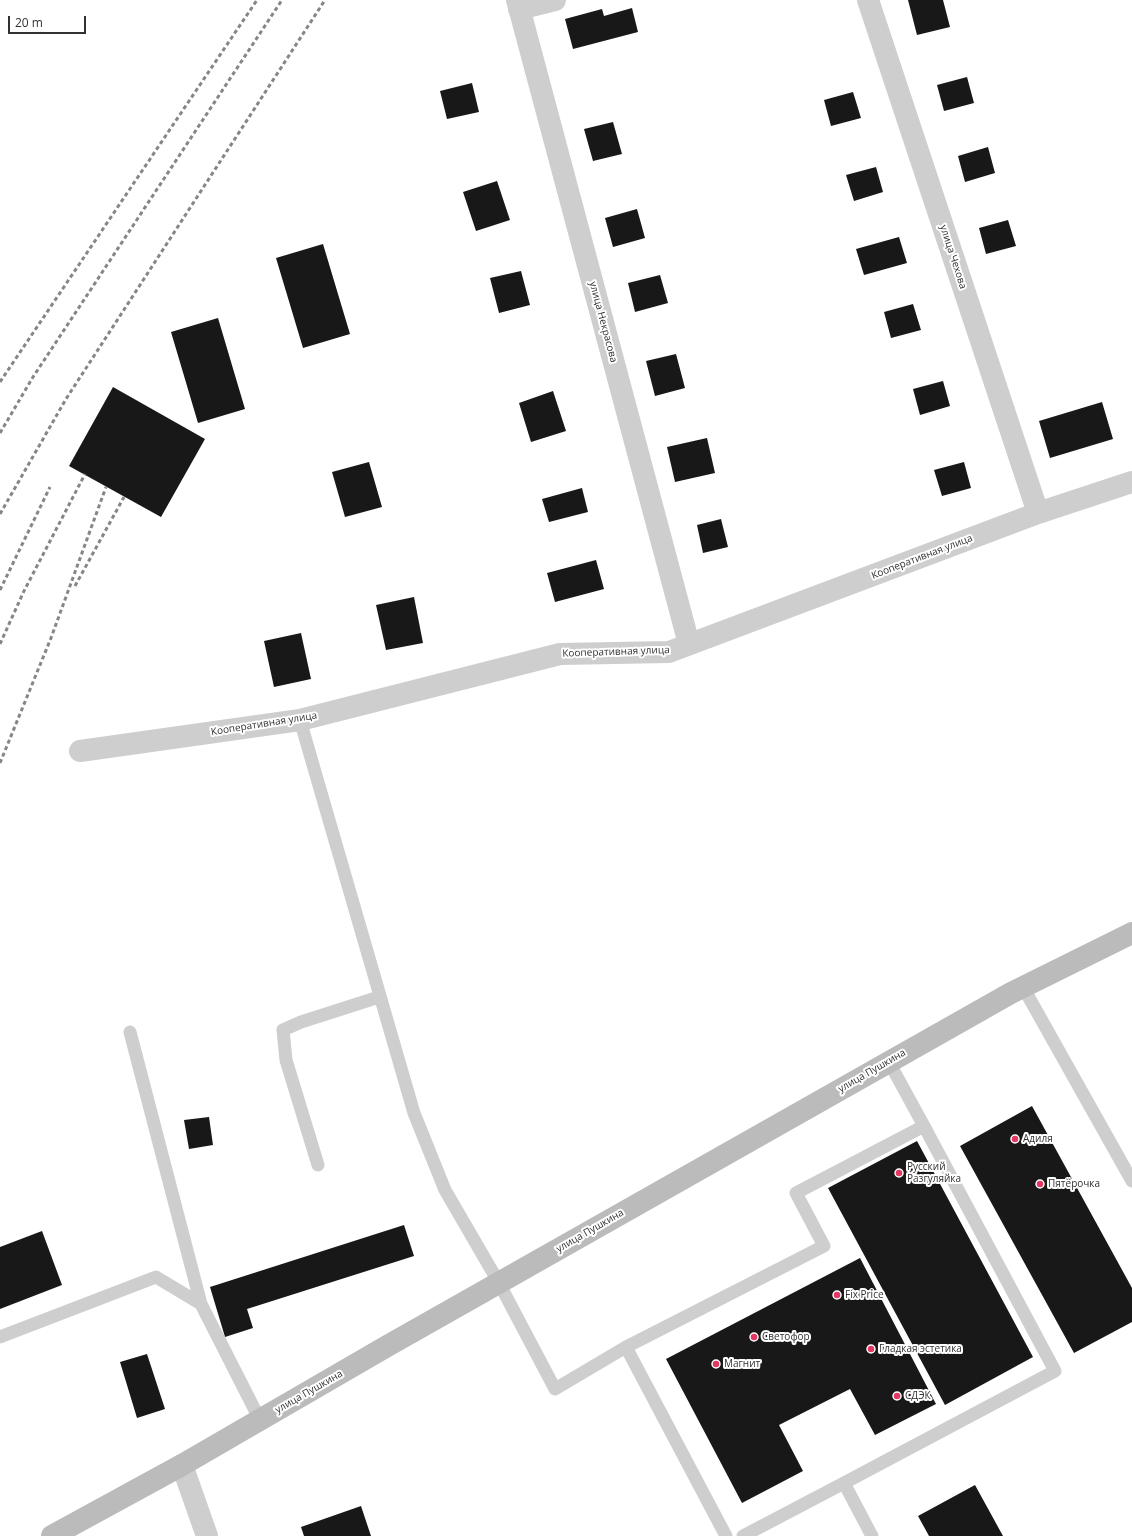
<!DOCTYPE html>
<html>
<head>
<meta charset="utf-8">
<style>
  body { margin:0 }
  #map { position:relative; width:1132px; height:1536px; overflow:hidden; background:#fff; font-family:"Open Sans",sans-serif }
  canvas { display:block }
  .scale { position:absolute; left:8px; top:16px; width:78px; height:18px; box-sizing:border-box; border:2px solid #313131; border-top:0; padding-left:5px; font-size:12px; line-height:14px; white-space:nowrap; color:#313131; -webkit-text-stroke:3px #fff; paint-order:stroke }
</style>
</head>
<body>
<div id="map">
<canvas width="1132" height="1536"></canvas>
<div class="scale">20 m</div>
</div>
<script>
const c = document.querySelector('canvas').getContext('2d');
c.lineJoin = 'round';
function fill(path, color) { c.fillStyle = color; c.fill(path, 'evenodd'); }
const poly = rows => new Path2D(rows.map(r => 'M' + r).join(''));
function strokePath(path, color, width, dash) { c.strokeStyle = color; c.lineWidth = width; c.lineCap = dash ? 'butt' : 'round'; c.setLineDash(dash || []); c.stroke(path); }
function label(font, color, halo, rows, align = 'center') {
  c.font = font + ' "Open Sans",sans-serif'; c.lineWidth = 4; c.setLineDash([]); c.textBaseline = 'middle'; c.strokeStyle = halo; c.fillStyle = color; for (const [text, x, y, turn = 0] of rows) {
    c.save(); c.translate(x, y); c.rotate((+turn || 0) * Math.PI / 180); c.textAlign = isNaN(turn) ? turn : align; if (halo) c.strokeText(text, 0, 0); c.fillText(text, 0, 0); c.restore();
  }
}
fill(poly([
  [908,0,943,0,950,27,917,35],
  [632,8,638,32,573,49,565,19,602,9,604,16],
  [967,77,974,103,944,111,937,85],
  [472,83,479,112,447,119,440,91],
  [853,92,861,118,831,126,824,100],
  [613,122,622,154,593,161,584,129],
  [988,147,995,173,965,182,958,156],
  [876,167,883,192,854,201,846,175],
  [497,181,510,220,476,231,463,192],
  [637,209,645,238,613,247,605,218],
  [1008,220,1016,246,986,254,979,228],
  [899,237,907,263,864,275,856,249],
  [323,244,350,334,303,348,276,258],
  [521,271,530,305,499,313,490,278],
  [660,275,668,303,635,312,628,283],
  [913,304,921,330,891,338,884,312],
  [218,318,245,409,198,423,171,332],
  [676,354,685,388,655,396,646,361],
  [943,381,950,406,920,415,913,389],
  [113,387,205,439,161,517,69,466],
  [553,391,566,431,531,442,519,403],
  [1102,402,1113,439,1050,458,1039,421],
  [707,438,715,473,675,482,667,447],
  [369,462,382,507,345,517,332,472],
  [964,462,971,488,942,496,934,470],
  [582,488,588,512,549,522,542,499],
  [721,519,728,547,703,553,697,525],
  [596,560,604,589,555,602,547,573],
  [414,597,423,643,386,650,376,605],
  [301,633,311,679,274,687,264,641],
  [1032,1106,1132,1288,1132,1322,1074,1353,960,1146],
  [209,1117,213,1145,189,1149,184,1120],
  [917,1141,1033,1357,945,1405,828,1188],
  [404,1225,414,1256,247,1309,253,1328,225,1337,210,1287],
  [42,1231,62,1285,0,1309,0,1247],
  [860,1258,936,1404,875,1435,850,1389,779,1425,803,1471,742,1503,666,1359],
  [147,1354,165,1409,137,1418,120,1362],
  [975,1485,1003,1536,929,1536,918,1516],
  [361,1506,371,1536,304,1536,301,1527]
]), '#181818');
strokePath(poly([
  [300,720,414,1113,445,1190,499,1283,555,1389,626,1347,824,1246,796,1193,924,1126,1055,1371,844,1483,872,1536],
  [1023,987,1132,1181],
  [130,1032,201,1304],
  [889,1062,924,1126],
  [318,1165,286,1060,283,1030,301,1022,379,997],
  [0,1337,156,1277,201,1304,260,1420],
  [626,1347,726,1536],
  [743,1536,844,1483]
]), '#cecece', 13);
strokePath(poly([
  [517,0,689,644],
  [868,0,1038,513],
  [519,9,555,0],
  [80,751,300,720,560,654,669,652,1038,513,1132,482],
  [182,1465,207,1536]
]), '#cecece', 22);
strokePath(poly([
  [52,1536,182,1465,389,1345,1011,993,1132,933]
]), '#bbb', 22);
strokePath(poly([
  [0,382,257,0],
  [0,433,33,377,282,0],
  [0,514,66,399,325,0],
  [75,586,124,497],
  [0,590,50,487],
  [0,644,24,591,85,474],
  [0,763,51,638,106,487]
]), '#868686', 3, [4, 3]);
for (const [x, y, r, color] of [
  [1015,1139,4,"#e33764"],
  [899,1173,4,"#e33764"],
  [1040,1184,4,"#e33764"],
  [837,1295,4,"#e33764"],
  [754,1337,4,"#e33764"],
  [871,1349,4,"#e33764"],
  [716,1364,4,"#e33764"],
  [897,1396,4,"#e33764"]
]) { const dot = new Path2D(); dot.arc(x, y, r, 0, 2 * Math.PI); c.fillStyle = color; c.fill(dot); strokePath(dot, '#fff', 1.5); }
label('10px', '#313131', '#fff', [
  ["улица Чехова",953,257,72],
  ["улица Некрасова",603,322,75],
  ["Кооперативная улица",922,557,-21],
  ["Кооперативная улица",616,652,-2],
  ["Кооперативная улица",264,724,-9],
  ["улица Пушкина",872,1071,-30],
  ["улица Пушкина",590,1231,-30],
  ["улица Пушкина",309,1392,-30]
]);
label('10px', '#313131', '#fff', [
  ["Адиля",1023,1139],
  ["Русский",907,1167],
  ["Разгуляйка",907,1179],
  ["Пятёрочка",1048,1184],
  ["Fix Price",845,1295],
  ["Светофор",762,1337],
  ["Гладкая эстетика",879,1349],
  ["Магнит",724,1364],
  ["СДЭК",905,1396]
], 'left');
</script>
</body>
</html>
